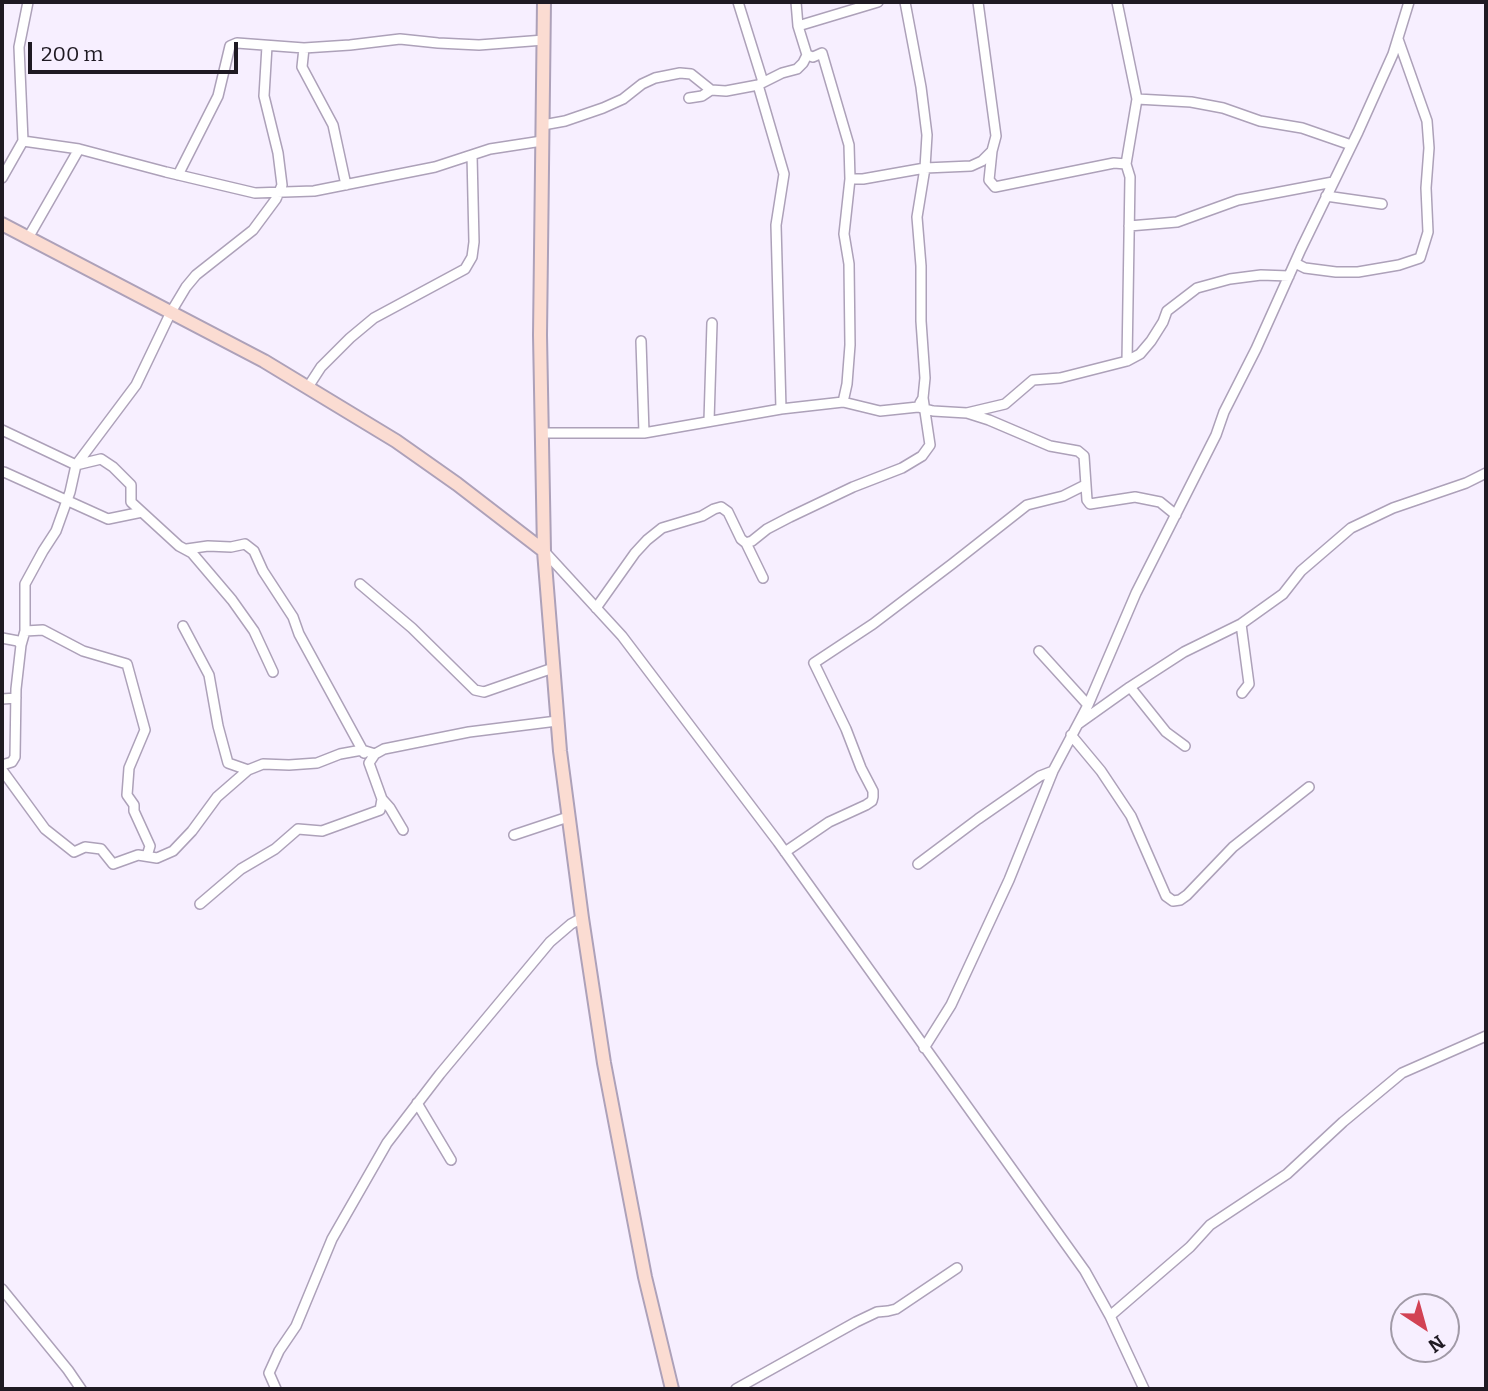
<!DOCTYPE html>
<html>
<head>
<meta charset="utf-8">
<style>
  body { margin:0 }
  #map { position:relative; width:1488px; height:1391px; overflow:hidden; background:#f7efff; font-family:Bitter,serif }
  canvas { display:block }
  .frame { position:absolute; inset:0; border:4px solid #1f1a23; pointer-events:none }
  .north { position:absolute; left:1390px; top:1293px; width:70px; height:70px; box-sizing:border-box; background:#f7efff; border:2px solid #a19aa7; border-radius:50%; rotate:144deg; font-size:19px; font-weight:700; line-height:28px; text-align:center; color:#1f1a23 }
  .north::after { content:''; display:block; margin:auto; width:24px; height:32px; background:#d24254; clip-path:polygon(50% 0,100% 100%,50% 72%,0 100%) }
  .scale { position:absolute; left:28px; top:42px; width:210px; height:32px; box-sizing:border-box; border:4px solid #1f1a23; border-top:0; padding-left:9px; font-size:21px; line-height:24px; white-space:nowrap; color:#1f1a23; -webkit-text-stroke:5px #f7efff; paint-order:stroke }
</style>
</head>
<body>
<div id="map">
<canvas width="1488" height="1391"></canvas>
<div class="frame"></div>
<div class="north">N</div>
<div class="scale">200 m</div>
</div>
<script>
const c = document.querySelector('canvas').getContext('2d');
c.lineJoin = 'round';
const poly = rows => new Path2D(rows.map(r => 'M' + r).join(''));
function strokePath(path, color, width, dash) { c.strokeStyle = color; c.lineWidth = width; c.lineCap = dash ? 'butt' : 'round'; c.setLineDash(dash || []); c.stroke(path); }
const street = poly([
  [738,2,763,82],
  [796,2,798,26,807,55,813,57,822,53,849,145,850,179,844,234,849,264,850,345,847,384,843,402],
  [905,2,921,87,927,135,925,168,917,217,921,266,921,321,925,378,923,398,920,403],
  [1117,2,1137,99,1126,164],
  [798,26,878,2],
  [304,48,302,67,333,125,346,185],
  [758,85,784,174,776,225,781,409],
  [689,98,702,96,711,90],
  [1137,99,1191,102,1223,108,1260,121,1302,128,1351,145],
  [543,125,565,121,603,108,623,99,642,84,655,78,680,73,691,74,711,90,726,91,758,85,782,73,797,69,803,63,807,55],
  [23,141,79,149,166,172,255,193,314,191,435,167,490,149,542,141],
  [992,151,989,180,995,187,1114,163,1126,164,1130,177,1127,361],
  [178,175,218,96,230,46,237,43,304,48,350,45,400,39,438,43,479,45,544,40],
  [2,178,23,141,19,47,28,2],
  [850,179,863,179,925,168,971,166,982,161,992,151,996,136,978,2],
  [1326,196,1382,204],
  [1129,226,1177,222,1238,200,1333,182],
  [28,238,79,149],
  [1295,263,1305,268,1336,272,1358,272,1399,265,1420,258,1428,232,1426,188,1429,148,1427,121,1398,39],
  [641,341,644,433],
  [308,387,321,367,350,338,374,318,465,269,472,257,474,242,472,155],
  [967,413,1005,404,1033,380,1060,378,1127,361,1140,354,1151,341,1163,322,1167,311,1197,288,1230,279,1261,275,1289,276],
  [709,421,712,323],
  [2,430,76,465,101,459,113,467,131,485,131,502,179,546,192,553,232,600,254,631,273,672],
  [542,433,644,433,781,409,843,402,880,411,918,407,933,411,967,413,989,420,1050,446,1078,451,1084,456,1087,500,1090,504,1135,497,1160,502,1176,515],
  [2,473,4,472,108,519,142,512],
  [746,543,763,578],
  [187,549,208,546,231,547,245,544,254,551,263,571,293,617,299,634,364,753],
  [544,551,622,636,778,842,1085,1271,1110,1316,1144,1389],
  [360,584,412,628,475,690,484,692,553,668],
  [596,608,635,553,647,540,662,528,702,516,714,509,721,507,728,512,741,539,746,543,752,541,767,529,790,517,853,487,902,468,922,456,930,445,923,398],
  [1241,624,1249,684,1242,693],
  [183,626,209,675,218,726,228,763,248,770],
  [25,631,43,630,83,651,127,664,145,730,129,768,127,795,134,805,134,811,150,846,147,856],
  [2,638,18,641,21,645,16,689,15,757,12,762,2,765],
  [21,645,25,631,25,584,43,551,56,531,70,492,76,465,136,385,171,312,186,287,196,275,253,230,276,199,282,185,278,153,264,96,267,46],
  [1039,651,1088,705],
  [1130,687,1166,732,1185,746],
  [2,699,16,698],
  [1078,724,1130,687,1184,652,1241,624,1283,594,1301,571,1351,528,1393,508,1466,483,1486,473],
  [1071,735,1101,771,1131,816,1166,896,1173,901,1180,900,1187,895,1233,847,1309,787],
  [2,770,45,829,74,852,85,847,101,849,113,864,138,855,157,858,173,851,192,831,217,797,248,770,263,764,289,765,317,763,340,754,362,750,375,754],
  [382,799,390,808,403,830],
  [514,835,568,817],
  [785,852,829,822,866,805,872,801,873,797,873,791,861,768,846,729,814,663,873,624,952,564,1027,505,1063,496,1085,485],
  [918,864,978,819,1040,776,1053,771],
  [200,904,241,869,275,849,298,829,322,831,380,810,382,799,369,763,375,754,384,749,469,732,557,721],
  [924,1048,951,1005,1009,880,1053,771,1088,705,1136,593,1216,435,1224,412,1256,349,1301,249,1358,132,1393,54,1409,2],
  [417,1103,451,1160],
  [2,1289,68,1370,81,1389],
  [1110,1316,1190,1247,1210,1225,1287,1174,1343,1122,1402,1073,1486,1036],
  [276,1389,269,1373,279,1351,296,1326,332,1239,387,1143,440,1074,550,942,571,924,582,918],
  [736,1389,856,1322,877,1312,888,1311,896,1309,957,1268]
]);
const secondary = poly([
  [544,2,540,335,544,551,560,751,582,918,604,1063,645,1277,672,1389],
  [2,224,264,361,396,441,457,484,544,551]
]);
strokePath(street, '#ada1b9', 12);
strokePath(secondary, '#ada1b9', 16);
strokePath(street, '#fff', 9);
strokePath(secondary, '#fbdcd2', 12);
</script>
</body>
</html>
